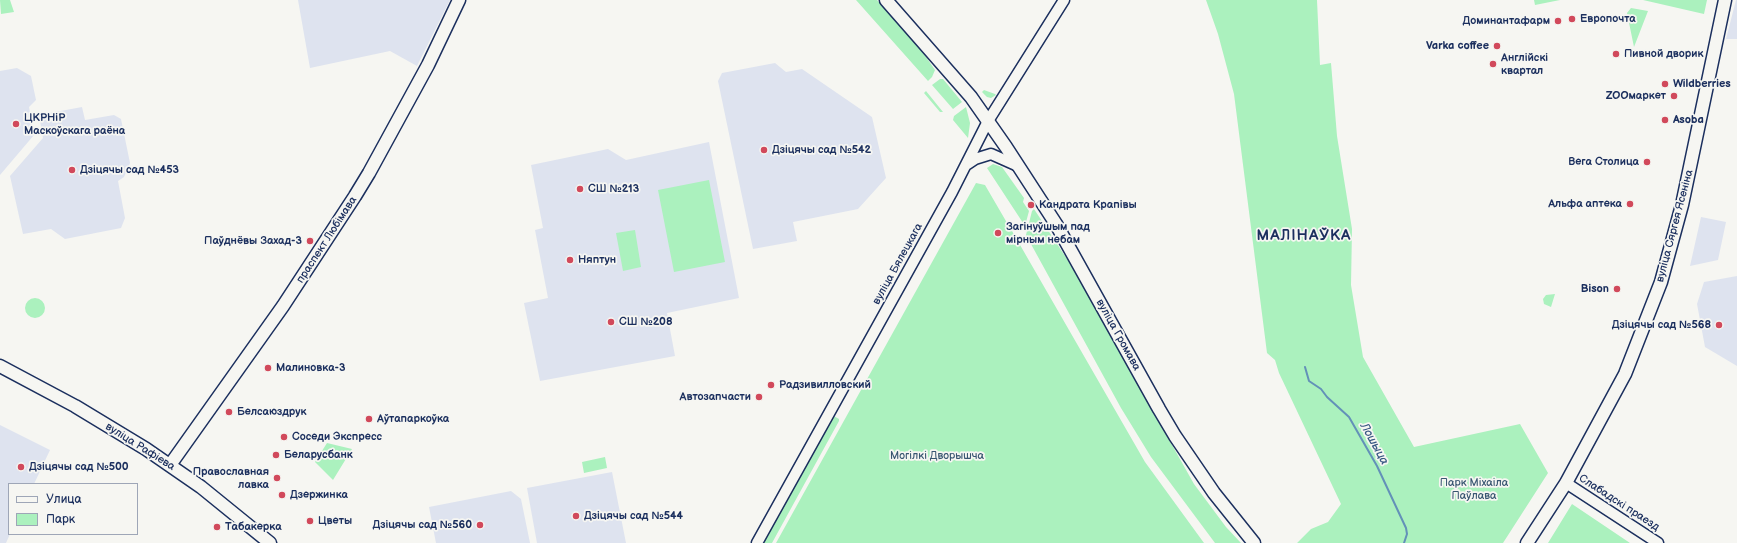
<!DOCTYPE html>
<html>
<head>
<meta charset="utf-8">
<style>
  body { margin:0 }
  #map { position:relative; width:1737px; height:543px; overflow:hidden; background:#f6f6f2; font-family:"Balsamiq Sans",sans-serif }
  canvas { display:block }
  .legend { position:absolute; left:8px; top:483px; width:130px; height:52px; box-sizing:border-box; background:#f6f6f2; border:1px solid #9ea6b7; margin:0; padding:5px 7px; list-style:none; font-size:12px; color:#1b2f5e }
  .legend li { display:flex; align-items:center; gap:8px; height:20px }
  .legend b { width:20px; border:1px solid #9ea6b7 }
</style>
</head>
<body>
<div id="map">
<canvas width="1737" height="543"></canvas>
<ul class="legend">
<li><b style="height:5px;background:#f6f6f2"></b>Улица</li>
<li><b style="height:11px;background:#abf1be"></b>Парк</li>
</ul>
</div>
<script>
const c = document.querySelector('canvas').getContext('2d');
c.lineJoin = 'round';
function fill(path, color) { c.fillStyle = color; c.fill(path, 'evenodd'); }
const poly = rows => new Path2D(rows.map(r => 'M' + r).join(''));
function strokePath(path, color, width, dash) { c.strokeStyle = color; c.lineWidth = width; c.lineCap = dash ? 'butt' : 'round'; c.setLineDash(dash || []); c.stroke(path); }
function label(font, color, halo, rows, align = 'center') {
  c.font = font + ' "Balsamiq Sans",sans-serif'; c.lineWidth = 3.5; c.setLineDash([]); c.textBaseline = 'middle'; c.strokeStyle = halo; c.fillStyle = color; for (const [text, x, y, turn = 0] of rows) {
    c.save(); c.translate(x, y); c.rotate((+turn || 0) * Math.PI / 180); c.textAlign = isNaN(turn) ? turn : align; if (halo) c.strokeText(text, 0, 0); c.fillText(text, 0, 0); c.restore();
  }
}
fill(poly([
  [298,0,450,0,417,66,390,51,310,68],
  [1736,0,1737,0,1737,39,1726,39],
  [775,63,786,72,802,69,872,117,886,178,858,209,793,222,797,241,753,249,718,81,722,73],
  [17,68,31,76,36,100,29,107,34,135,0,175,0,71],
  [82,107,85,120,114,115,121,119,130,163,124,177,118,181,125,218,121,228,65,239,51,229,23,234,10,176,43,138,39,115],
  [709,142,739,298,667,313,675,356,540,381,524,303,548,298,535,230,543,228,531,165,608,149,626,160],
  [1701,217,1726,222,1718,260,1690,266],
  [1737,276,1737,366,1705,347,1697,304,1704,282],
  [0,425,50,450,34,484,9,484,10,534,6,543,0,543],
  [612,472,626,543,537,543,527,488],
  [511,491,521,499,530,543,436,543,429,507]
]), '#dee3ef');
fill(poly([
  [0,0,10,0,14,12,1,14],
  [856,0,877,0,917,44,935,70,932,77,928,81],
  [1206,0,1317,0,1320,65,1331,63,1337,136,1352,229,1351,285,1363,357,1414,447,1520,424,1548,473,1503,543,1297,543,1311,529,1328,522,1341,504,1279,373,1275,360,1267,353,1234,94,1218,34],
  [1534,0,1560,0,1535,5],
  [1643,0,1707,0,1704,14],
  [1631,8,1648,11,1634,47,1627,13],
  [940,79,943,79,962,102,953,109,932,85],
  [984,90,995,94,996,95,991,98,987,97,982,92],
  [926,91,943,112,940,112,924,93],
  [966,107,970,123,968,138,953,120,954,116],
  [993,164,1002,167,1024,198,1023,202,1029,211,1025,226,987,168],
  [709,180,725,262,674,272,658,190],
  [976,183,985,185,1010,228,1012,229,1012,231,1145,462,1204,543,776,543],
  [1034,209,1069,262,1194,484,1226,527,1241,543,1215,543,1151,457,1121,408,1026,235,1032,211],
  [635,230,641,267,623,271,616,233],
  [1555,294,1551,307,1544,304,1543,299,1546,295],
  '25 308a10 10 0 1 1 20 0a10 10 0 1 1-20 0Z',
  [832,415,839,419,839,421,772,543,762,543],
  [327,443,352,449,333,480,315,462],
  [605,457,607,468,584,473,582,462],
  [1572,504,1630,543,1548,543]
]), '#abf1be');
strokePath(poly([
  [1305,367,1309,381,1321,389,1327,397,1349,417,1377,466,1406,528,1407,534,1404,543]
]), '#6391b8', 2);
const tertiary = poly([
  [966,165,975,159,991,154,1018,166],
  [1566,483,1658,543],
  [757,543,952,192,988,121,1064,0]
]);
const secondary = poly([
  [886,0,971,97,1006,147,1056,224,1159,409,1175,436,1214,493,1254,543],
  [0,366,75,406,146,449,201,487,270,543],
  [170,465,283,306,355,196,369,173,428,65,459,0],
  [1527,543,1566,483,1625,374,1661,282,1682,205,1725,0]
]);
strokePath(tertiary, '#1b2f5e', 13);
strokePath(secondary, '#1b2f5e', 15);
strokePath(tertiary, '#f6f6f2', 10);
strokePath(secondary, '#f6f6f2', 12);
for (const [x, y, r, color] of [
  [1572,19,4,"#d1495b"],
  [1558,21,4,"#d1495b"],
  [1497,46,4,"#d1495b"],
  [1616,54,4,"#d1495b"],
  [1493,64,4,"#d1495b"],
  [1665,84,4,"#d1495b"],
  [1674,96,4,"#d1495b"],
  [1665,120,4,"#d1495b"],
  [16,124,4,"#d1495b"],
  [764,150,4,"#d1495b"],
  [1647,162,4,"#d1495b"],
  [72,170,4,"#d1495b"],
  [580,189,4,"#d1495b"],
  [1630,204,4,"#d1495b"],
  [1031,205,4,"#d1495b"],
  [998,233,4,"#d1495b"],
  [310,241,4,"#d1495b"],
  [570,260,4,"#d1495b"],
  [1617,289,4,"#d1495b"],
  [611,322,4,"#d1495b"],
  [1719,325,4,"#d1495b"],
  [268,368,4,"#d1495b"],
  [771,385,4,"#d1495b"],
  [759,397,4,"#d1495b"],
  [229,412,4,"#d1495b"],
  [369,419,4,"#d1495b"],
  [284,437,4,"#d1495b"],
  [276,455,4,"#d1495b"],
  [21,467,4,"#d1495b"],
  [277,478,4,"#d1495b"],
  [282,495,4,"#d1495b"],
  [576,516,4,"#d1495b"],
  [310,521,4,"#d1495b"],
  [480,525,4,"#d1495b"],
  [217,527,4,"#d1495b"]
]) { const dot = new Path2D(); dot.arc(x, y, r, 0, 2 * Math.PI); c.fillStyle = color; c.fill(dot); strokePath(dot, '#f6f6f2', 1.5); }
label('bold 11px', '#1b2f5e', '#f6f6f2', [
  ["Европочта",1580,19],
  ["Доминантафарм",1550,21,"right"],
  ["Varka coffee",1489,46,"right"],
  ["Пивной дворик",1624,54],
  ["Англійскі",1501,58],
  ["квартал",1501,71],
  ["Wildberries",1673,84],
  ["ZOOмаркет",1666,96,"right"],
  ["ЦКРНіР",24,118],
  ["Маскоўскага раёна",24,131],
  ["Asoba",1673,120],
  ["Дзіцячы сад №542",772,150],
  ["Вега Столица",1639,162,"right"],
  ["Дзіцячы сад №453",80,170],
  ["СШ №213",588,189],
  ["Альфа аптека",1622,204,"right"],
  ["Кандрата Крапівы",1039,205],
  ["Загінуўшым пад",1006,227],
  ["мірным небам",1006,240],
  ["Паўднёвы Захад-3",302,241,"right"],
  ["Няптун",578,260],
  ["Bison",1609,289,"right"],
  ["СШ №208",619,322],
  ["Дзіцячы сад №568",1711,325,"right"],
  ["Малиновка-3",276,368],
  ["Радзивилловский",779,385],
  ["Автозапчасти",751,397,"right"],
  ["Белсаюздрук",237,412],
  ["Аўтапаркоўка",377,419],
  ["Соседи Экспресс",292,437],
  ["Беларусбанк",284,455],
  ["Дзіцячы сад №500",29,467],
  ["Православная",269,472,"right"],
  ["лавка",269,485,"right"],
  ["Дзержинка",290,495],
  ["Дзіцячы сад №544",584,516],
  ["Цветы",318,521],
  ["Дзіцячы сад №560",472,525,"right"],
  ["Табакерка",225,527]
], 'left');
label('11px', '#1b2f5e', '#f6f6f2', [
  ["вуліца Сяргея Ясеніна",1675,226,-75],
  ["праспект Любімава",327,240,-57],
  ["вуліца Бялецкага",898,264,-61],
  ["вуліца Громава",1118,335,61],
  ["вуліца Рафіева",140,447,32],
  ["Слабадскі праезд",1619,503,33]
]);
label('11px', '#385671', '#f6f6f2', [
  ["Могілкі Дворышча",937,456],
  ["Парк Міхаіла",1474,483],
  ["Паўлава",1474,496]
]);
label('italic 12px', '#395884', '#f6f6f2', [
  ["Лошыца",1374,444,61]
]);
c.letterSpacing = '1px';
label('bold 15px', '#1b2f5e', '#f6f6f2', [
  ["МАЛІНАЎКА",1304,236]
]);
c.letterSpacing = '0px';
</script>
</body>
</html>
